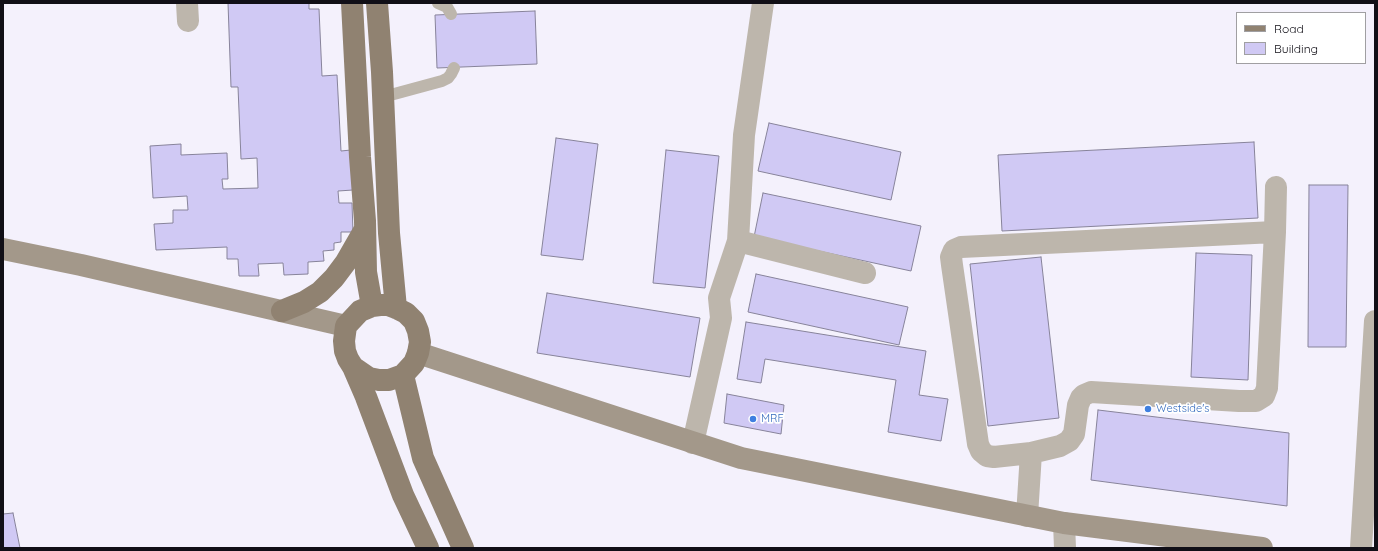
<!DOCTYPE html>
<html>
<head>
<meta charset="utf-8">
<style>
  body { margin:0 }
  #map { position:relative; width:1378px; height:551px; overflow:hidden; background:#f4f1fc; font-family:Quicksand,sans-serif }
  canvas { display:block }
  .frame { position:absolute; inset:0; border:4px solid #110f17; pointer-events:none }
  .legend { position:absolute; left:1236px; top:12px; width:130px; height:52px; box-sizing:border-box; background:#fff; border:1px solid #a09fa2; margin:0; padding:5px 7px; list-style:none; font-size:12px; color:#110f17 }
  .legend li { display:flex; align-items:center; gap:8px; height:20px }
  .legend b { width:20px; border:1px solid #a09fa2 }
</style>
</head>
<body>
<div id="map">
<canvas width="1378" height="551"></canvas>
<div class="frame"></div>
<ul class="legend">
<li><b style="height:5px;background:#908271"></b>Road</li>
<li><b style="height:11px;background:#d0c9f4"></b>Building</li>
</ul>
</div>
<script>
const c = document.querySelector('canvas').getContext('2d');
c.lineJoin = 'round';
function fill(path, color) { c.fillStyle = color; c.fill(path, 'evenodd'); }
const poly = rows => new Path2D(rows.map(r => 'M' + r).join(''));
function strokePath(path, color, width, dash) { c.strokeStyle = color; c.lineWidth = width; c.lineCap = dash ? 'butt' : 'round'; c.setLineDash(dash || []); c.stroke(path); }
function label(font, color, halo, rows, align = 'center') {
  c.font = font + ' Quicksand,sans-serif'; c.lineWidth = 3.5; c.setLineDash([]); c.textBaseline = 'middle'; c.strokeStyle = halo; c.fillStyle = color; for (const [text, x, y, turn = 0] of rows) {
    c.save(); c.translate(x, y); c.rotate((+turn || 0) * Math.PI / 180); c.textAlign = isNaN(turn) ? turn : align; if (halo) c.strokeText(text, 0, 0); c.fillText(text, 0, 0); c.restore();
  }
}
const building = poly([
  [228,3,309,3,309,9,319,9,322,76,337,75,341,151,351,150,353,190,338,191,339,203,352,203,353,232,341,232,341,242,334,243,334,250,323,251,324,261,308,262,308,274,284,275,283,263,258,264,259,276,239,276,238,259,227,259,227,247,156,250,154,224,173,223,173,210,188,210,187,196,153,198,150,146,181,144,181,155,227,153,228,179,222,179,223,189,258,188,257,158,241,159,238,87,231,87,228,3],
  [535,11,537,64,437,68,435,15,535,11],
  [769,123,901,152,891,200,758,171,769,123],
  [556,138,598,144,583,260,541,255,556,138],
  [1254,142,1258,218,1002,231,998,155,1254,142],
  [666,150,719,156,705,288,653,283,666,150],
  [1309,185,1348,185,1346,347,1308,347,1309,185],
  [763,193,921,226,911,271,754,237,763,193],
  [1196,253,1252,255,1248,380,1191,377,1196,253],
  [1041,257,1059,418,988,426,970,264,1041,257],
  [756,274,908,307,899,345,748,312,756,274],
  [547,293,700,318,690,377,537,353,547,293],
  [746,322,926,351,919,395,948,399,941,441,888,432,896,380,765,359,761,383,737,379,746,322],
  [727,394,784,405,781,434,724,423,727,394],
  [1098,410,1289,433,1287,506,1091,480,1098,410],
  [13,513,20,548,3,548,3,514,13,513]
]);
fill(building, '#d0c9f4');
strokePath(building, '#87839a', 1);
strokePath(poly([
  [438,3,447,7,451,14],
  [383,97,442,81,448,78,451,74,454,68]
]), '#bdb6ac', 12);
strokePath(poly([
  [187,3,188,21],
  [1275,232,961,247,954,250,951,257,952,265,978,444,981,451,987,456,994,457,1031,453,1060,446,1069,441,1074,434,1078,405,1081,398,1084,395,1091,392,1239,401,1256,401,1264,396,1267,388,1275,232,1276,187],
  [738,241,865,273],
  [693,443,721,318,719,298,738,241,744,135,763,3],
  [1027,516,1031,453],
  [1064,523,1065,548],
  [1361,548,1375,321]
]), '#bdb6ac', 22);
strokePath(poly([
  [3,249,81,265,346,326],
  [418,353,741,458,1064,523,1262,548]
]), '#a3988a', 22);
strokePath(poly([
  [352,3,360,157,365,221,366,272,372,306],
  [377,3,382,72,389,233,396,308],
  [380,305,388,305,396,308,406,313,414,321,418,331,420,342,418,353,414,363,403,375,389,380,379,380,369,378,353,367,348,359,345,351,344,341,346,326,360,311,372,306,380,305],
  [282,311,304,302,320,292,334,278,346,262,365,229],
  [353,367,366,397,403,495,428,548],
  [403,375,423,458,463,548]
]), '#908271', 22);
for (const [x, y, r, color] of [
  [1148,409,4,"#3f7fe0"],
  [753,419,4,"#3f7fe0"]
]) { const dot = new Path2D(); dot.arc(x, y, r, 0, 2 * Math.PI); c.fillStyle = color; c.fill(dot); strokePath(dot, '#fff', 1.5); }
label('11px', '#366cbe', '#fff', [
  ["Westside's",1156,409],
  ["MRF",761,419]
], 'left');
</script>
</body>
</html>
